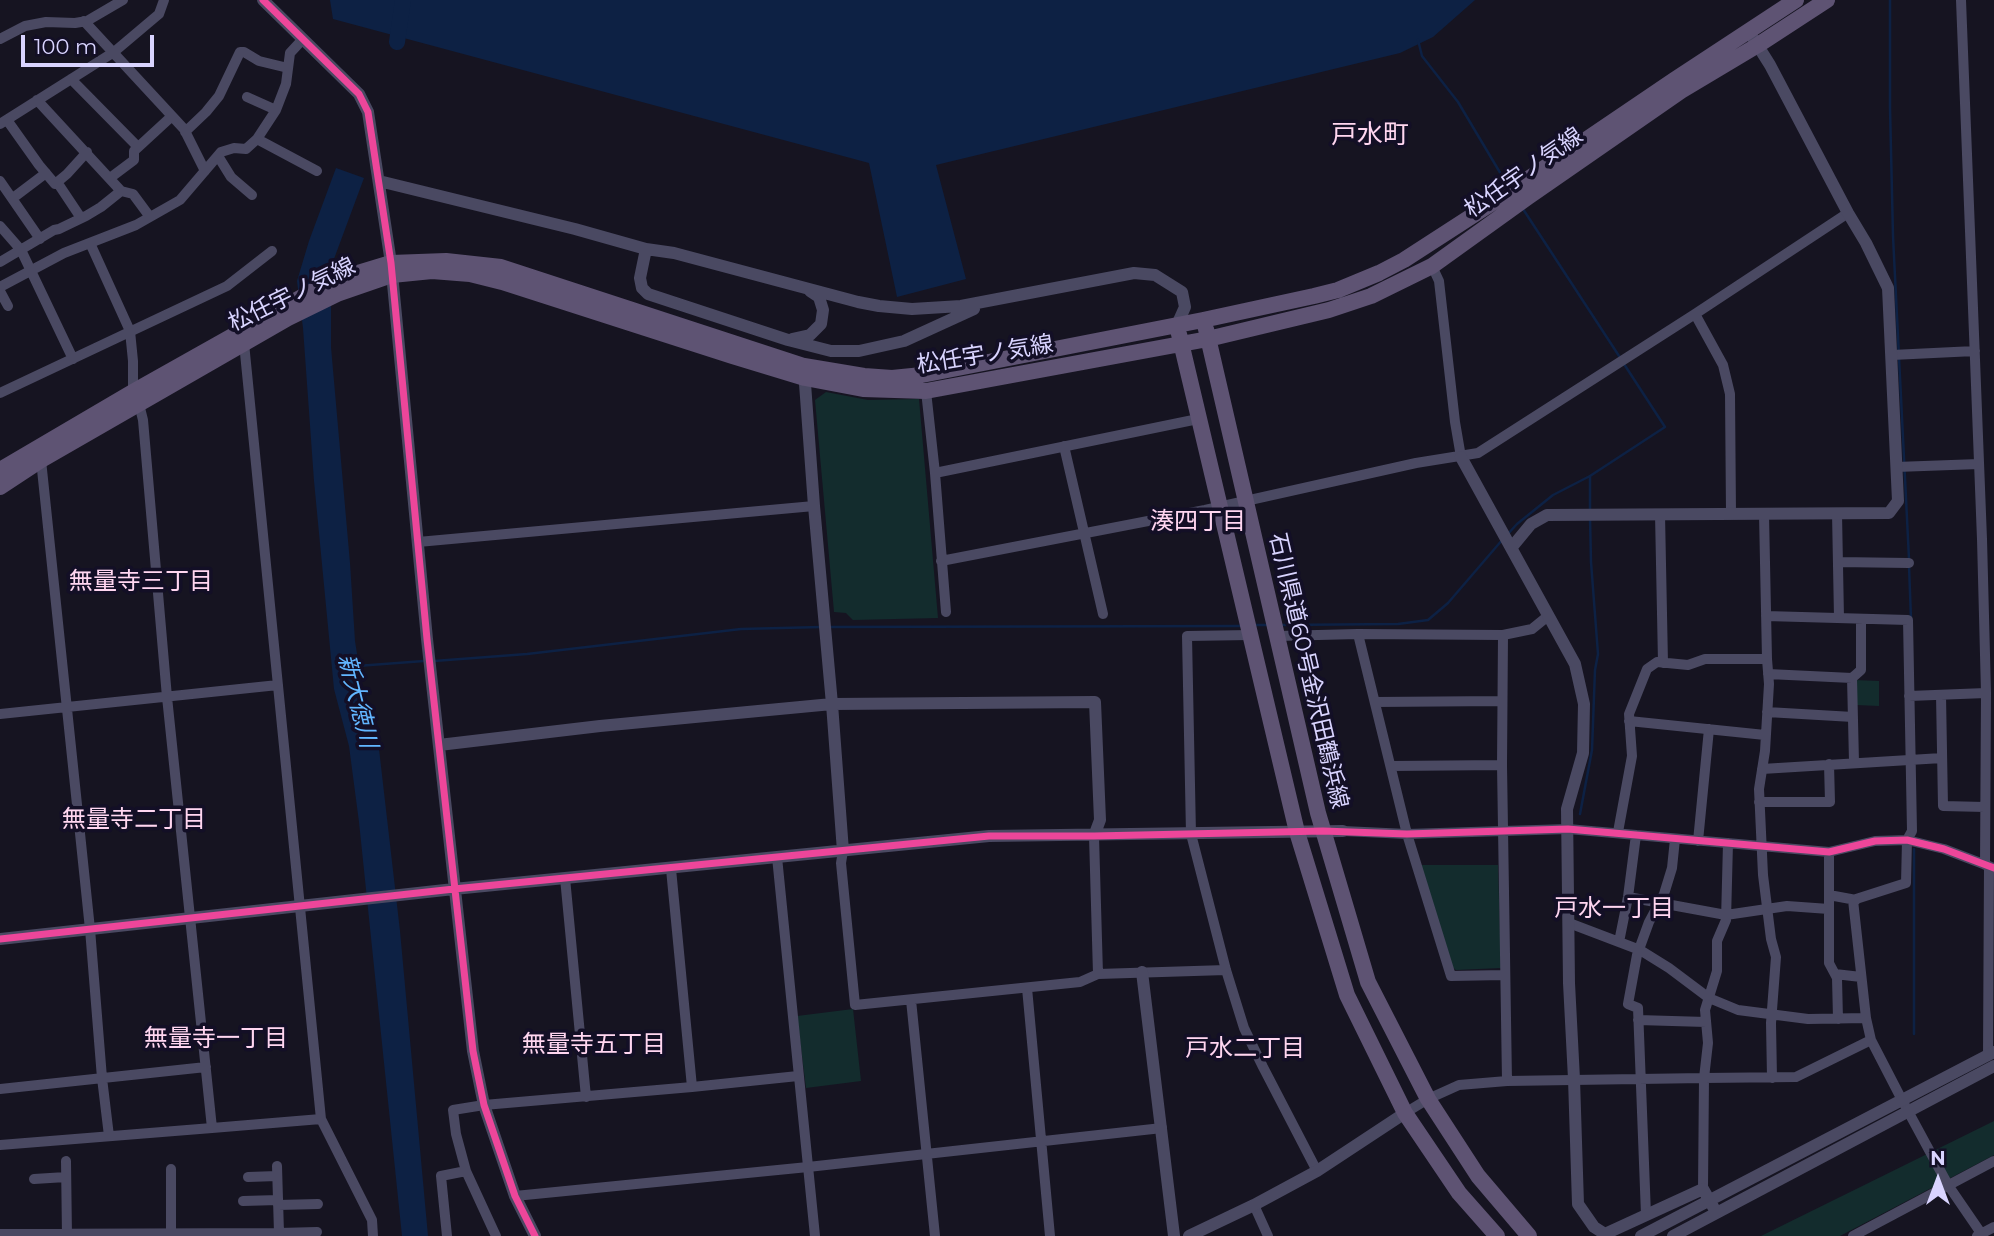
<!DOCTYPE html>
<html>
<head>
<meta charset="utf-8">
<style>
  body { margin:0 }
  #map { position:relative; width:1994px; height:1236px; overflow:hidden; background:#161421; font-family:Montserrat,sans-serif }
  canvas { display:block }
  .north { position:absolute; left:1903px; top:1145px; width:70px; height:70px; -webkit-text-stroke:5px #130f26; paint-order:stroke; rotate:0deg; font-size:19px; font-weight:700; line-height:28px; text-align:center; color:#d9d4ff }
  .north::after { content:''; display:block; margin:auto; width:24px; height:32px; background:#d9d4ff; clip-path:polygon(50% 0,100% 100%,50% 72%,0 100%) }
  .scale { position:absolute; left:21px; top:35px; width:133px; height:32px; box-sizing:border-box; border:4px solid #d9d4ff; border-top:0; padding-left:9px; font-size:21px; line-height:24px; white-space:nowrap; color:#d9d4ff; -webkit-text-stroke:5px #130f26; paint-order:stroke }
</style>
</head>
<body>
<div id="map">
<canvas width="1994" height="1236"></canvas>
<div class="north">N</div>
<div class="scale">100 m</div>
</div>
<script>
const c = document.querySelector('canvas').getContext('2d');
c.lineJoin = 'round';
function fill(path, color) { c.fillStyle = color; c.fill(path, 'evenodd'); }
const poly = rows => new Path2D(rows.map(r => 'M' + r).join(''));
function strokePath(path, color, width, dash) { c.strokeStyle = color; c.lineWidth = width; c.lineCap = dash ? 'butt' : 'round'; c.setLineDash(dash || []); c.stroke(path); }
function label(font, color, halo, rows, align = 'center') {
  c.font = font + ' Montserrat,"Noto Sans JP",sans-serif'; c.lineWidth = 7; c.setLineDash([]); c.textBaseline = 'middle'; c.strokeStyle = halo; c.fillStyle = color; for (const [text, x, y, turn = 0] of rows) {
    c.save(); c.translate(x, y); c.rotate((+turn || 0) * Math.PI / 180); c.textAlign = isNaN(turn) ? turn : align; if (halo) c.strokeText(text, 0, 0); c.fillText(text, 0, 0); c.restore();
  }
}
fill(poly([
  [826,392,868,400,919,399,938,618,853,620,846,613,834,612,815,400],
  [1854,680,1879,681,1879,706,1856,705],
  [1421,865,1498,865,1501,968,1456,970,1452,967],
  [853,1009,861,1081,806,1088,797,1016],
  [1994,1121,1994,1155,1840,1236,1761,1236]
]), '#132c2d');
fill(poly([
  [330,0,1475,0,1433,37,1400,53,936,165,966,279,897,297,869,163,333,19],
  [336,168,364,178,331,267,331,347,350,563,355,641,362,685,379,749,400,931,428,1236,402,1236,359,822,349,746,334,689,314,481,303,328,297,281,309,241]
]), '#0d2144');
strokePath(poly([
  [1890,0,1890,108,1893,236,1909,559],
  [1418,40,1422,56,1458,102,1508,186],
  [1523,209,1621,359],
  [1590,476,1590,511],
  [1507,535,1517,524,1553,495,1590,476,1665,427,1624,364],
  [1909,566,1911,619],
  [1255,625,1269,625],
  [1279,625,1398,624,1428,620,1448,603,1503,539],
  [828,627,1241,626],
  [434,661,527,654,741,629,821,627],
  [357,666,424,661],
  [1580,814,1592,750,1595,670,1598,654,1591,562,1590,518],
  [1914,1034,1914,849]
]), '#0d2144', 2.5);
strokePath(poly([
  [397,42,403,0]
]), '#0d2144', 16);
strokePath(poly([
  [1961,0,1982,539,1986,693,1985,865],
  [84,21,184,129,205,171],
  [0,39,25,26,46,22,75,23,87,21,123,0],
  [71,79,138,147],
  [247,97,276,110],
  [37,100,121,191,133,194,150,217],
  [7,120,39,165,55,184,67,174,87,152],
  [0,124,114,52,159,14,164,0],
  [185,132,206,112,219,96,240,52,244,52,259,61,288,68],
  [257,139,317,171],
  [218,156,231,177,252,195],
  [110,178,134,160,134,151,172,116],
  [0,181,40,239],
  [57,182,81,218],
  [13,198,46,173],
  [0,226,21,250,73,359],
  [0,262,54,230,59,229,86,216,101,207,121,191],
  [1432,266,1439,281,1455,422,1461,457],
  [0,287,64,253,136,225,180,200,221,152,234,148,246,149,257,139,276,110,286,84,290,53,303,39],
  [0,291,8,306],
  [1695,314,1723,365,1730,394,1731,514],
  [244,343,321,1119,372,1220,373,1236],
  [1892,355,1975,351],
  [926,391,935,473,946,612],
  [0,393,227,286,272,251],
  [1064,446,1103,614],
  [41,460,90,929,102,1078,109,1136],
  [1896,467,1979,464],
  [935,473,1198,419],
  [1837,513,1839,618],
  [1660,514,1663,663],
  [1764,514,1767,659,1769,684,1765,751,1759,789,1763,875,1771,939,1776,957,1771,1023,1772,1078],
  [418,542,814,506],
  [941,561,1205,510,1416,463,1478,453,1695,314,1848,213],
  [1838,562,1909,563],
  [1766,616,1908,620,1912,831,1907,840,1906,883,1853,900,1866,1018,1871,1040,1902,1100,1948,1185,1983,1236],
  [1250,635,1187,636,1191,834,1226,970,1244,1028,1263,1067,1317,1171],
  [1503,635,1502,765,1507,1081],
  [1278,636,1358,634],
  [1768,674,1852,678],
  [1941,695,1943,806,1985,807],
  [1909,696,1986,693],
  [1375,702,1502,701],
  [1767,712,1853,717],
  [0,714,278,685],
  [1629,721,1765,735],
  [1854,762,1852,678,1861,670,1861,619],
  [1391,766,1502,765],
  [1762,769,1942,758],
  [1759,802,1830,802,1829,764],
  [1343,831,1407,834,1568,829,1829,852,1875,841,1907,840,1944,849,1994,868],
  [1618,832,1632,756,1629,714,1647,669,1657,662,1688,665,1705,659,1767,659],
  [1094,836,1098,974],
  [1698,841,1709,729],
  [843,851,841,863,855,1005,1080,982,1098,974,1226,970],
  [1829,852,1829,963,1837,978,1838,1019],
  [777,857,815,1236],
  [671,869,692,1087],
  [565,878,586,1097],
  [1829,895,1856,900],
  [1628,897,1726,915,1787,906,1829,909],
  [1569,923,1640,950,1669,968,1709,998,1738,1010,1808,1019,1866,1018],
  [1619,942,1628,897,1636,835],
  [1835,974,1861,977],
  [1504,975,1451,976,1407,834,1358,634,1503,635,1532,629,1548,616],
  [1027,988,1050,1236],
  [911,1000,935,1236],
  [1638,1020,1706,1022],
  [1988,1055,1989,866],
  [0,1089,206,1067],
  [1405,1113,1428,1099,1459,1085,1507,1081,1704,1078,1708,1043,1705,1010,1717,971,1717,941,1726,920,1728,843],
  [212,1128,321,1119],
  [0,1145,212,1128,167,697,143,420,139,404,133,392,133,361,130,331,90,243],
  [66,1161,67,1236],
  [277,1166,279,1233,317,1232],
  [171,1169,171,1236],
  [248,1177,277,1176],
  [34,1179,66,1177],
  [1703,1189,1704,1078,1796,1077,1871,1040],
  [515,1196,808,1167,1162,1128],
  [243,1201,278,1200],
  [278,1205,318,1204],
  [1254,1205,1268,1236],
  [1646,1215,1638,1008,1628,1004,1637,955,1649,922,1664,894,1672,868,1675,839],
  [0,1234,279,1233,279,1236],
  [447,1236,441,1176,466,1171],
  [496,1236,466,1171,456,1134,453,1110,484,1105,692,1087,798,1076],
  [1853,1236,1994,1161],
  [1977,1236,1994,1227]
]), '#4a4962', 10);
strokePath(poly([
  [263,0,359,94,368,112,391,263,427,639,473,1051,484,1105,515,1196,535,1236],
  [379,181,575,229,646,249,674,253,858,302,879,306,912,309,961,306,1134,273,1155,275,1182,292,1185,307,1177,325],
  [646,249,640,278,642,288,648,294,788,340,831,351,859,351,904,341,974,309],
  [792,339,810,335,821,324,823,310,819,297,810,291],
  [804,370,814,506,832,704,843,851],
  [1461,457,1575,664,1584,704,1583,753,1567,809,1569,983,1574,1079,1578,1204,1594,1227,1605,1234,1703,1189,1716,1212],
  [1512,547,1531,524,1547,515,1889,513,1898,501,1888,288,1866,243,1848,213,1770,65,1753,38],
  [439,745,600,726,832,704,1095,702,1100,820,1094,836],
  [0,939,454,889,989,836,1343,831],
  [1142,972,1174,1236],
  [1189,1236,1254,1205,1317,1171,1405,1113],
  [1641,1236,1994,1052],
  [1673,1236,1994,1066]
]), '#4a4962', 12);
strokePath(poly([
  [1206,329,1318,813,1368,982,1428,1099,1478,1176,1529,1236],
  [1179,334,1297,832,1347,995,1405,1113,1459,1193,1497,1236],
  [0,470,133,392,309,293,335,280,391,263,446,261,501,267,804,366,864,376,892,378,922,375,1203,320,1314,296,1338,290,1379,273,1404,260,1506,194,1674,80,1796,0],
  [0,487,41,460,288,318,337,294,392,275,432,271,470,274,502,282,732,356,805,378,863,389,926,391,1208,339,1329,310,1371,296,1432,266,1528,197,1681,91,1758,45,1827,0]
]), '#5e5373', 16);
strokePath(poly([
  [263,0,359,94,368,112,391,263,427,639,473,1051,484,1105,515,1196,535,1236],
  [0,939,454,889,989,836,1094,836,1323,831,1407,834,1568,829,1829,852,1875,841,1907,840,1944,849,1994,868]
]), '#ed469a', 7);
label('23px', '#d9d4ff', '#130f26', [
  ["松任宇ノ気線",1524,173,-35],
  ["松任宇ノ気線",292,295,-26],
  ["松任宇ノ気線",985,355,-9],
  ["石川県道60号金沢田鶴浜線",1308,671,77]
]);
label('24px', '#ffd6f0', '#130f26', [
  ["湊四丁目",1198,522],
  ["無量寺三丁目",141,582],
  ["無量寺二丁目",134,820],
  ["戸水一丁目",1614,909],
  ["無量寺一丁目",216,1039],
  ["無量寺五丁目",594,1045],
  ["戸水二丁目",1245,1049]
]);
label('italic 24px', '#62b6ff', '#130f26', [
  ["新大徳川",357,701,76]
]);
label('26px', '#ffd6f0', '#130f26', [
  ["戸水町",1370,135]
]);
</script>
</body>
</html>
